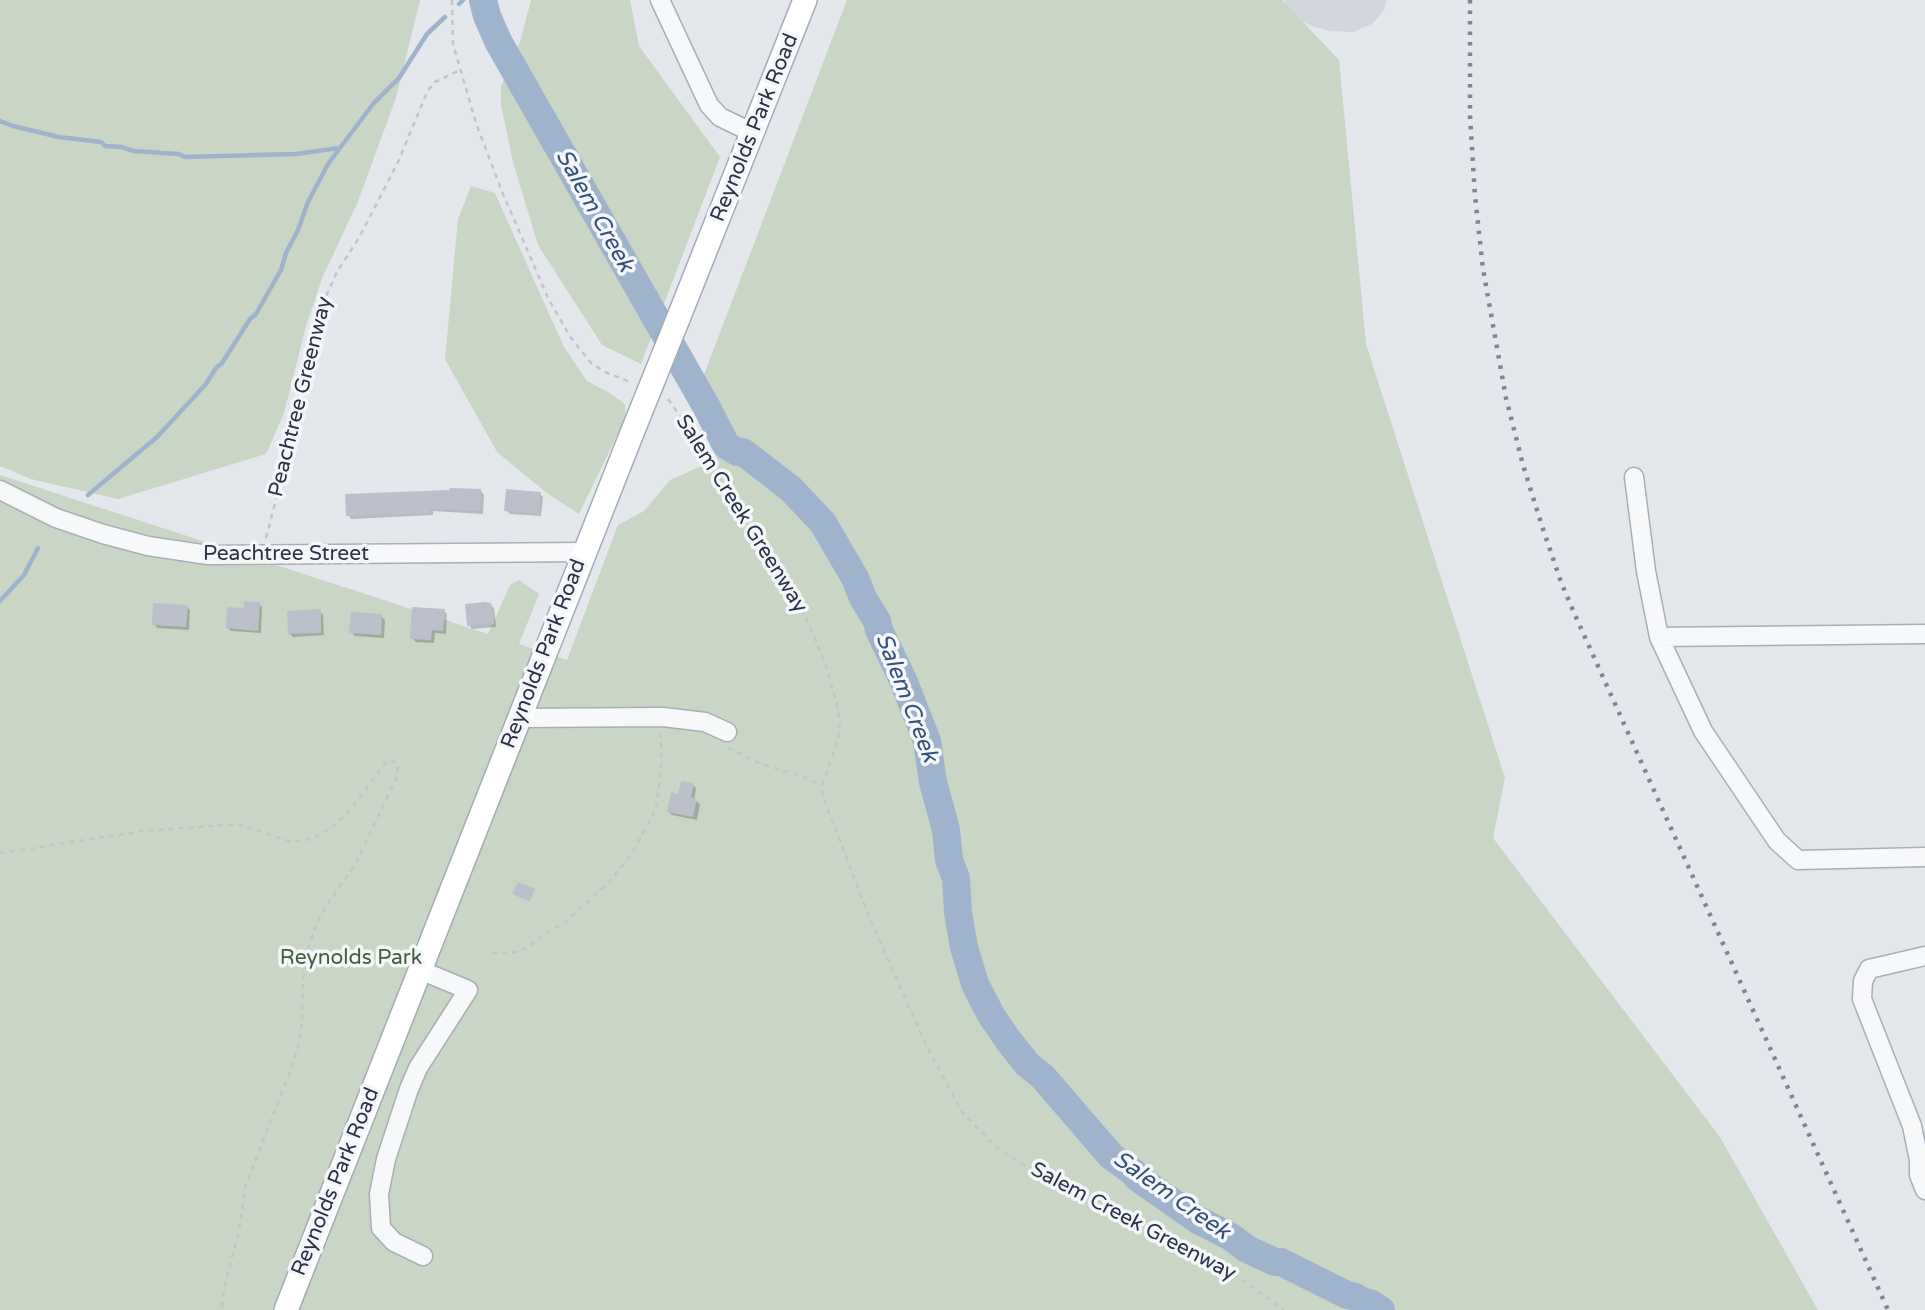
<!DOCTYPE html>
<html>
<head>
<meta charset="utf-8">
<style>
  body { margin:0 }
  canvas { display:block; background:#e4e7ec }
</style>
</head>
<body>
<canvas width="1925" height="1310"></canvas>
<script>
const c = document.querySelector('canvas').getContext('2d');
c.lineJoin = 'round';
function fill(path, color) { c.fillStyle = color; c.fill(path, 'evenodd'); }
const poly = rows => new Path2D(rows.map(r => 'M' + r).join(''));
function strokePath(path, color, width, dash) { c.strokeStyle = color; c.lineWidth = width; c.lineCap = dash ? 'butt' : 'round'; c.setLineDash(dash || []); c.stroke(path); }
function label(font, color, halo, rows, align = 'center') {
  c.font = font + ' "Varela Round",sans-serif'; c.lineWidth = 7; c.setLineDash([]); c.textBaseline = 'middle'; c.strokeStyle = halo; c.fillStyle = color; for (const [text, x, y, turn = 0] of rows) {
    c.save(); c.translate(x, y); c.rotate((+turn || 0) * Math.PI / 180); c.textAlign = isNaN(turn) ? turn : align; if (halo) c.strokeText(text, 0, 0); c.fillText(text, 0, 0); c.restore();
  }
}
fill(poly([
  [1284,0,1387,0,1383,12,1372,24,1353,32,1330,31,1312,26,1295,18,1286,7]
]), '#d2d6de');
fill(poly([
  [0,0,420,0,396,98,357,204,323,276,306,326,284,413,266,454,118,499,31,479,0,466],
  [531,0,630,0,639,46,720,157,641,364,602,345,538,245,513,162,501,105,501,86,520,42],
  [847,0,1282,0,1339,60,1366,344,1505,778,1493,838,1720,1137,1818,1310,0,1310,0,475,488,634,510,585,519,580,539,594,519,644,567,660,618,525,644,511,670,480,717,459,700,385],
  [471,186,495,193,564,347,587,381,608,392,625,404,626,417,579,514,548,494,497,452,445,359,458,219]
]), '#c9d6c5');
fill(poly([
  [481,491,484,495,483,514,433,511,433,515,351,519,348,515],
  [540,494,543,497,541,516,510,514,506,510],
  [259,604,262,607,261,633,231,631,228,628],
  [491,605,494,608,496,627,472,629,469,625],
  [187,607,190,610,189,630,157,628,154,624],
  [320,611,323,615,324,635,293,637,289,633],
  [444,611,447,614,446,634,435,633,434,643,416,642,412,638],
  [381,616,385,620,384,638,355,636,351,632],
  [693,785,696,788,694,800,700,804,697,820,672,815,669,812,680,796]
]), '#0003');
strokePath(poly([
  [459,4,463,0],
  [0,121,13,126,59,137,101,142,105,146,122,147,133,151,179,154,185,157,296,154,339,148],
  [88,495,157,437,206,384,216,368,222,363,250,319,256,314,281,270,286,253,298,230,308,202,328,164,373,104,399,78,427,34,445,17],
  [0,601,24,575,38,548]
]), '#9fb4cc', 4.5);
strokePath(poly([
  [483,0,487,16,499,43,706,406,726,445,737,452,743,452,791,489,823,523,855,578,863,598,877,621,879,630,903,680,927,741,933,782,946,830,949,860,956,878,958,913,964,947,975,984,991,1015,1008,1040,1027,1064,1043,1077,1111,1156,1133,1172,1138,1178,1198,1220,1231,1237,1247,1249,1275,1262,1281,1262,1347,1295,1353,1296,1364,1302,1370,1303,1381,1310]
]), '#9fb4cc', 28);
fill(poly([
  [450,488,481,489,480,511,430,509,430,513,346,516,345,494,449,490],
  [506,489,541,492,539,514,504,511],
  [244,601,260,602,258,631,226,628,227,607,244,608],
  [485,602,491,603,494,624,467,626,465,604],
  [153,603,188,605,186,627,152,625],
  [412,607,445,609,443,631,432,630,431,640,410,639],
  [321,609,321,633,288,634,287,611],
  [351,612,382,614,381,635,349,633],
  [681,781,694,783,691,797,697,798,693,817,667,812,671,792,678,794],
  [518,882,535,889,530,902,512,894]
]), '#bbc0ca');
const minor = poly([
  [660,0,709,105,720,117,753,133],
  [1634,477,1646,571,1659,637,1703,731,1777,841,1798,860,1925,857],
  [0,490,56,518,103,534,148,546,208,555,584,552],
  [1659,637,1925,634],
  [520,718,663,717,705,722,727,732],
  [1925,956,1869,969,1863,981,1862,999,1912,1126,1919,1160,1919,1175,1925,1190],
  [420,970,468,990,418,1068,409,1089,386,1159,379,1194,381,1228,394,1242,423,1256]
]);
const major = poly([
  [678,319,805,0],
  [286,1310,632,433]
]);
strokePath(minor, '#a9aeb7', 21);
strokePath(major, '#a3abb8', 26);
strokePath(poly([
  [452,0,453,44,476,123,503,194,548,298,571,338,591,363,605,372,630,382],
  [668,399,683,420,695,446,781,569,804,613,825,663,835,697,840,721,838,739,822,786,823,797,870,919,926,1045,962,1112,997,1148,1066,1191,1229,1271,1284,1310],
  [266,538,295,426,320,311,328,292,337,272,360,236,398,162,428,90,435,82,460,70],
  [728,748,762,764,804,777,822,786],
  [0,853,143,831,238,824,288,841,304,841,319,835,336,824,353,806,387,761,393,761,398,767,396,779,355,865,325,907,315,928,307,953,303,981,302,1019,300,1040,291,1069,245,1187,239,1231,226,1280,221,1310],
  [492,953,515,952,527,948,548,932,567,921,609,882,631,855,656,809,661,771,661,734]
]), '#c2c5cb', 2.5, [5, 5]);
strokePath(minor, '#f7f8fa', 18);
strokePath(major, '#fff', 23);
strokePath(poly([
  [1470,0,1470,116,1475,196,1483,269,1506,398,1523,465,1541,523,1561,582,1575,615,1888,1310]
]), '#7d8696', 4.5, [3.5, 7]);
const majorBridge = poly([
  [632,433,678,319]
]);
strokePath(majorBridge, '#a3abb8', 26, []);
strokePath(majorBridge, '#fff', 23);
label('21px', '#2b3445', '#f4f6f9', [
  ["Reynolds Park Road",755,128,-68],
  ["Peachtree Greenway",301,397,-76],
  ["Salem Creek Greenway",741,514,58],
  ["Peachtree Street",286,554],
  ["Reynolds Park Road",544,654,-69],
  ["Reynolds Park Road",336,1182,-68],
  ["Salem Creek Greenway",1133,1222,28]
]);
label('21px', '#3f6138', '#f4f6f9', [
  ["Reynolds Park",351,958]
]);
label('italic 23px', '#34527a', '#f4f6f9', [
  ["Salem Creek",594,211,61],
  ["Salem Creek",906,698,69],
  ["Salem Creek",1171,1196,35]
]);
</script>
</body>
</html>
